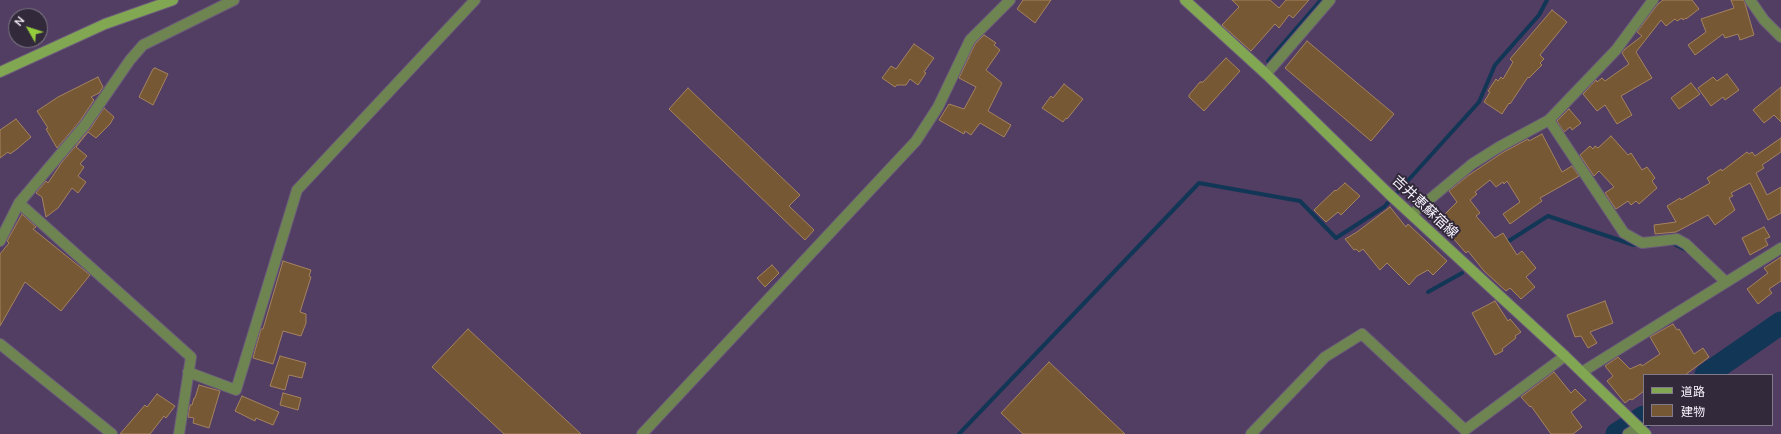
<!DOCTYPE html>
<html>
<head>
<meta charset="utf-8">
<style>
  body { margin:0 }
  #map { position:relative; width:1781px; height:434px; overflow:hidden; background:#513e62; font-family:Mulish,"Noto Sans JP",sans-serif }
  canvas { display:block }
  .legend { position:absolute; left:1643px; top:374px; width:130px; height:52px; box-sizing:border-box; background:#32293a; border:1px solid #817a88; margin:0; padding:5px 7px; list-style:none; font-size:12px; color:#f7f3fc }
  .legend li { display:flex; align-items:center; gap:8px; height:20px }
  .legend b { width:20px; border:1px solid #817a88 }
  .north { position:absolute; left:8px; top:8px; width:40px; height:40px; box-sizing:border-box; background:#32293a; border:1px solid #817a88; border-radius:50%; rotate:309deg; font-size:11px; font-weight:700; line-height:16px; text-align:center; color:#f7f3fc }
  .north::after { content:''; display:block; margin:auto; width:14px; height:18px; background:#95cc3b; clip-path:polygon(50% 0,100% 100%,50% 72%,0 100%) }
</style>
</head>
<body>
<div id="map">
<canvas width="1781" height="434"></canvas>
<ul class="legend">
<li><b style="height:5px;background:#82a753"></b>道路</li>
<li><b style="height:11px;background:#775835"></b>建物</li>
</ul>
<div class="north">N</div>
</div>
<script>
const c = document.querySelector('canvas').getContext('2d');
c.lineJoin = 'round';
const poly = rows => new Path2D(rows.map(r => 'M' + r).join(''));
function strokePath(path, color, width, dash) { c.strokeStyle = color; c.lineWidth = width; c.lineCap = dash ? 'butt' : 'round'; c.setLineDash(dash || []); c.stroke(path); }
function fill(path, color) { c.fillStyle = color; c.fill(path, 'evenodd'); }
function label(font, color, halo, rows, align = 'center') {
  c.font = font + ' Mulish,"Noto Sans JP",sans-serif'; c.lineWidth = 4; c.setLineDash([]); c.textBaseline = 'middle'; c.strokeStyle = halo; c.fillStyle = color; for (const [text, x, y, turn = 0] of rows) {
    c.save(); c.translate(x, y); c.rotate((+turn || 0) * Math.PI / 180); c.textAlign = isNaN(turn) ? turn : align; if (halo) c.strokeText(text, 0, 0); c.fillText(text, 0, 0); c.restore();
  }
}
strokePath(poly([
  [1268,61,1321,0],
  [1504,244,1548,216,1634,245,1640,245],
  [1671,244,1674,244,1688,251],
  [1428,292,1462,273],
  [959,434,1199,183,1300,201,1336,238,1384,207,1479,102,1495,65,1539,15,1547,0]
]), '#123656', 4);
strokePath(poly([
  [1706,375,1781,323],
  [1617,434,1644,417]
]), '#123656', 23);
const building = poly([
  [1023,0,1051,0,1035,23,1017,9,1023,0],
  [1232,0,1270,0,1279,8,1286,0,1309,0,1293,18,1289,15,1279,28,1275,24,1251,51,1222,25,1239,7,1232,0],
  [1663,0,1692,0,1699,9,1686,19,1686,18,1683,20,1682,18,1677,21,1675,19,1666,26,1661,20,1636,52,1652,78,1621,96,1632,115,1617,124,1605,105,1597,111,1583,94,1596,80,1597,82,1602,78,1605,81,1629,64,1622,53,1625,49,1642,36,1637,32,1658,4,1663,0],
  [1731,0,1744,0,1754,35,1740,40,1738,34,1725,38,1723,34,1695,55,1688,45,1706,32,1701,19,1734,8,1731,0],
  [1552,10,1567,22,1540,55,1544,59,1540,63,1542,65,1529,78,1528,77,1510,104,1509,103,1502,114,1484,102,1490,92,1488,91,1496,79,1498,81,1501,77,1503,79,1513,62,1510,59,1552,10],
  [984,35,996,43,994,45,1000,50,986,70,1002,83,988,111,1011,125,1004,137,980,123,971,135,965,131,964,134,939,120,949,104,964,109,976,87,959,78,975,44,984,35],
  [1307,41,1394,114,1371,141,1285,68,1307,41],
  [914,44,934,58,924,72,926,73,918,85,910,79,906,85,897,85,895,87,882,78,891,66,896,69,914,44],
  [1226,58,1240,71,1204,111,1189,97,1189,95,1200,82,1203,82,1226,58],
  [155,68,168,74,153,105,139,97,153,69,155,68],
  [1727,74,1739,90,1725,100,1723,97,1711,106,1698,88,1713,77,1717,81,1727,74],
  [98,77,103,87,99,93,91,97,94,100,80,121,57,148,46,129,48,128,37,111,58,97,98,77],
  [1691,83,1700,94,1679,109,1671,98,1691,83],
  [1064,84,1083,99,1067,119,1066,118,1063,122,1042,108,1051,96,1053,98,1064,84],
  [1781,87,1781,122,1774,115,1764,123,1753,110,1781,87],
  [688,88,800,195,789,206,814,230,805,240,669,109,688,88],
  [104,108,114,117,110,124,96,138,88,132,76,147,87,156,80,164,84,167,78,176,86,182,78,193,72,188,58,208,46,217,42,197,36,193,46,181,48,183,62,162,90,129,104,108],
  [1569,109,1581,123,1572,130,1570,127,1564,132,1557,121,1569,109],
  [16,119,31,137,17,149,10,154,8,152,0,158,0,130,16,119],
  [1542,134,1562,172,1572,166,1579,176,1540,198,1542,201,1510,224,1503,214,1520,202,1507,181,1504,184,1503,182,1496,187,1490,180,1475,192,1477,194,1470,200,1480,213,1476,216,1495,238,1503,233,1517,255,1522,251,1536,268,1526,277,1535,287,1521,299,1510,288,1506,291,1484,271,1468,251,1466,253,1438,221,1457,202,1449,191,1469,175,1502,153,1528,139,1529,141,1542,134],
  [1611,136,1628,155,1631,153,1642,170,1647,167,1655,178,1652,181,1657,188,1639,204,1636,201,1631,205,1628,201,1616,209,1605,193,1614,187,1599,171,1594,176,1580,155,1590,146,1593,149,1595,146,1598,148,1611,136],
  [1781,138,1781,152,1762,165,1764,168,1756,173,1767,195,1781,187,1781,213,1768,220,1750,183,1731,193,1733,196,1729,198,1735,210,1715,225,1708,215,1676,232,1655,234,1654,225,1676,222,1667,206,1680,198,1681,200,1710,183,1707,178,1721,169,1722,171,1747,152,1749,154,1752,152,1755,156,1781,138],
  [1345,183,1360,196,1341,215,1338,212,1326,222,1314,210,1335,190,1336,191,1345,183],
  [1390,207,1406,227,1408,224,1447,261,1433,275,1428,270,1417,276,1409,285,1387,263,1380,270,1363,249,1359,252,1356,249,1354,250,1345,239,1357,232,1390,207],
  [22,214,36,227,33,229,90,275,61,311,25,282,0,326,0,254,9,243,7,241,22,214],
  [1764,227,1770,237,1765,239,1768,245,1750,255,1742,238,1764,227],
  [1781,257,1781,281,1769,289,1772,293,1758,304,1747,289,1768,273,1764,268,1781,257],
  [283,261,311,270,309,276,311,277,300,312,306,314,306,323,301,336,283,331,273,364,253,358,261,329,263,329,283,261],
  [772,265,779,273,765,287,757,278,772,265],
  [1495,301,1508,321,1510,319,1521,332,1515,336,1516,338,1502,349,1503,351,1495,355,1472,313,1495,301],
  [1605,301,1613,323,1590,332,1597,343,1588,348,1581,336,1575,337,1567,315,1605,301],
  [1673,324,1677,330,1679,329,1694,354,1703,348,1709,357,1685,375,1644,375,1644,391,1632,400,1630,399,1625,403,1607,381,1613,376,1605,366,1618,357,1630,369,1641,364,1642,366,1660,354,1650,337,1673,324],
  [468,329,581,434,504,434,432,367,468,329],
  [280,356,306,363,302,378,289,375,285,390,270,386,280,356],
  [1049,362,1125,434,1023,434,1001,413,1049,362],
  [1554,372,1571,393,1575,389,1586,400,1571,412,1582,427,1573,434,1551,434,1531,406,1530,407,1521,397,1554,372],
  [199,385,220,391,209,428,193,423,194,418,188,417,190,405,192,405,194,398,195,398,199,385],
  [283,393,301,398,298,410,280,405,283,393],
  [157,394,175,406,166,418,164,416,150,434,120,434,145,405,147,407,157,394],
  [242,396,279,412,273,425,256,418,255,421,235,411,242,396]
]);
fill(building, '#775835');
strokePath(building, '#a5835f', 1);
const street = poly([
  [1750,0,1764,20,1781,37],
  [1266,74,1330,0],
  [1549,120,1624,233,1642,243,1677,239,1686,244,1726,282],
  [19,203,191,357,179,434],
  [1412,214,1472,164,1499,147,1549,120,1616,50,1653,0],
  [0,241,19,203,85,125,130,60,143,45,234,0],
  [0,344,112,434],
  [188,372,236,390,297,190,475,0],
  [1582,372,1781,248],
  [642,434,916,141,938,107,970,40,1010,0],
  [1251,434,1325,357,1362,334,1465,430,1565,356],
  [1628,434,1639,427]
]);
const secondary = poly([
  [1185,0,1266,74,1389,194,1565,356,1646,434],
  [0,72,105,24,173,0]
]);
strokePath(street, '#6c5b7b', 12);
strokePath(secondary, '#6c5b7b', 12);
strokePath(street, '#6e8552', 10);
strokePath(secondary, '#82a753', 10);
label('14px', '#f7f3fc', '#32293a', [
  ["吉井恵蘇宿線",1425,207,43]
]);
</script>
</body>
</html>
